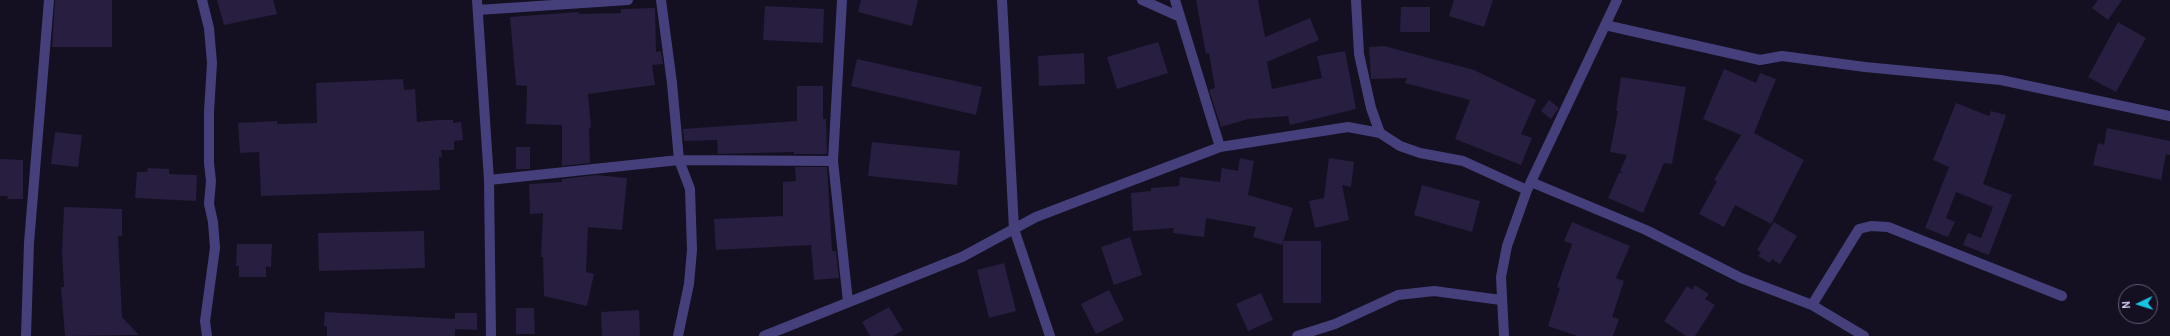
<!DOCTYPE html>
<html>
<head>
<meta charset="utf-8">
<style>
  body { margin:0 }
  #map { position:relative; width:2170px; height:336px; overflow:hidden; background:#141021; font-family:Karla,sans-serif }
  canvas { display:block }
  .north { position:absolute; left:2118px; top:284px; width:40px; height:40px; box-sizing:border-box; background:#141021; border:1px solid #645e78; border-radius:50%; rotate:266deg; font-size:11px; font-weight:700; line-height:16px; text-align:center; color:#dbd4fb }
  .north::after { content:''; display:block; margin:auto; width:14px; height:18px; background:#18c3e3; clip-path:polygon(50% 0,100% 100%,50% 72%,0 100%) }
</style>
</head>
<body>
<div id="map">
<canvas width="2170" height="336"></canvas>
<div class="north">N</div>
</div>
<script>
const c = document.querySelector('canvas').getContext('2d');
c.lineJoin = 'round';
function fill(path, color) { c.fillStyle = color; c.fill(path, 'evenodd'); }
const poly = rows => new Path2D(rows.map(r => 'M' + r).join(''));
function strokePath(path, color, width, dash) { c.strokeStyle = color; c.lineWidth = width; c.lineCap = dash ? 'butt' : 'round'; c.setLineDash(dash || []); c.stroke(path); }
fill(poly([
  [55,0,112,0,112,47,52,47],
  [217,0,273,0,277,14,224,25],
  [861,0,918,0,912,26,858,12],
  [1196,0,1258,0,1265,37,1310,18,1319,40,1267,62,1272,89,1322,78,1317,56,1345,51,1356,109,1290,125,1288,116,1248,119,1221,127,1209,90,1215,88,1209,53,1206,54],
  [1454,0,1493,0,1484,27,1449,16],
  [2098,0,2122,0,2108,20,2092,8],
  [765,6,824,9,823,43,763,40],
  [1401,7,1430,7,1430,32,1400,32],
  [655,8,656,52,661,51,663,64,652,65,655,85,588,94,591,127,589,128,590,163,562,166,562,125,526,124,527,86,516,85,510,17,579,12,579,14,621,13,621,9],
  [2118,22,2146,38,2116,92,2088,77],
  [1158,42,1168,73,1117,89,1107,57],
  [1384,46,1474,70,1536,100,1521,134,1532,138,1521,165,1455,139,1470,100,1405,83,1407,78,1371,79,1369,47],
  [1084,53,1085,84,1039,86,1038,56],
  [857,59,982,87,976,115,851,86],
  [1724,69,1756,83,1760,73,1776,79,1754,133,1804,160,1771,224,1735,205,1724,227,1699,214,1717,181,1714,180,1741,135,1703,119],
  [1621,77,1686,87,1672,164,1664,163,1643,213,1608,198,1619,173,1623,173,1620,171,1627,155,1610,152,1618,111,1616,111],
  [403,79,404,90,415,89,417,122,439,120,453,120,453,123,461,122,463,140,454,141,454,150,441,150,442,157,439,157,440,190,261,196,259,152,240,153,238,123,277,121,277,124,317,123,316,83],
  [797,86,823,86,823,119,826,119,827,154,794,154,794,152,718,154,717,140,684,141,683,129,797,121],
  [1549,100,1559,108,1551,119,1541,111],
  [1956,103,1989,116,1991,111,2006,115,1983,184,2012,195,1989,255,1963,245,1968,233,1981,238,1993,207,1956,192,1946,218,1955,222,1948,237,1925,228,1949,167,1933,160],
  [2107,128,2170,141,2170,155,2166,154,2161,180,2093,165,2098,143,2104,145],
  [55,132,82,135,78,167,51,164],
  [872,142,960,151,957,185,868,176],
  [516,147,530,147,530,169,516,169],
  [1240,158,1254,161,1248,195,1293,208,1282,245,1253,237,1256,227,1206,218,1204,237,1173,233,1174,228,1133,231,1131,193,1151,191,1151,188,1179,186,1180,177,1220,182,1222,168,1238,171],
  [1329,158,1354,162,1351,187,1342,185,1349,220,1315,228,1309,201,1324,198],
  [0,159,23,160,23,199,7,199,8,196,0,196],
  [795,167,827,167,832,251,836,251,839,278,814,280,811,245,716,250,714,219,783,216,783,182,796,181],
  [148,168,169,169,169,174,197,175,196,201,135,198,137,172,147,172],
  [596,175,627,178,622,230,588,227,586,272,594,274,587,306,544,296,543,257,541,257,543,213,530,214,529,184,562,182,562,179],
  [1422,185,1480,201,1472,232,1414,215],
  [64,207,122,209,122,236,118,236,122,317,139,335,65,336,61,287,64,287,62,253],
  [1572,222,1630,246,1616,278,1624,281,1612,317,1619,319,1613,336,1577,336,1548,326,1560,288,1557,287,1572,244,1564,241],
  [1774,222,1797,236,1780,264,1772,259,1770,263,1758,256,1761,252,1757,250],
  [424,231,425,268,319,271,318,233],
  [1130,237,1142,275,1114,285,1101,247],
  [1283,241,1321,241,1321,303,1283,303],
  [237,244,272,244,271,267,266,266,266,277,239,277,239,266,236,266],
  [1004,263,1016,311,989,318,977,270],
  [1695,285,1709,294,1705,299,1715,305,1695,336,1686,336,1664,321,1687,286,1692,290],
  [1109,290,1124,320,1096,334,1081,304],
  [1261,293,1273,320,1248,331,1236,304],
  [889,307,903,330,893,336,870,336,862,322],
  [516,308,534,308,535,334,516,334],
  [639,310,640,336,602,336,601,312],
  [325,312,455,319,455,313,477,313,477,330,455,329,455,336,327,336,327,326,324,326]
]), '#271e40');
strokePath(poly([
  [202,0,209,28,212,63,209,112,209,163,211,181,209,204,213,222,215,248,205,321,207,336],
  [477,0,489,180,491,336],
  [661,0,672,83,679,160,690,189,692,250,689,284,678,336],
  [842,0,833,161,848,302],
  [1002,0,1014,229,1050,336],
  [1142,0,1180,17],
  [1175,0,1220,147],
  [1356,0,1359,54,1371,108,1380,133],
  [478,10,628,0],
  [1605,25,1760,60,1782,56,1865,67,2001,80,2170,116],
  [489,180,679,160,833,161],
  [1531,182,1646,230,1741,278,1812,305,1864,336],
  [1812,305,1859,229,1871,226,1888,227,2062,296],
  [26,336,29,243,49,0],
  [764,336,962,257,1036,217,1220,147,1348,127,1380,133,1400,146,1420,153,1463,161,1527,190],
  [1297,336,1335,324,1398,295,1434,291,1501,300],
  [1504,336,1501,277,1507,246,1527,190,1617,0]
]), '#45407b', 10);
</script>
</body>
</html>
